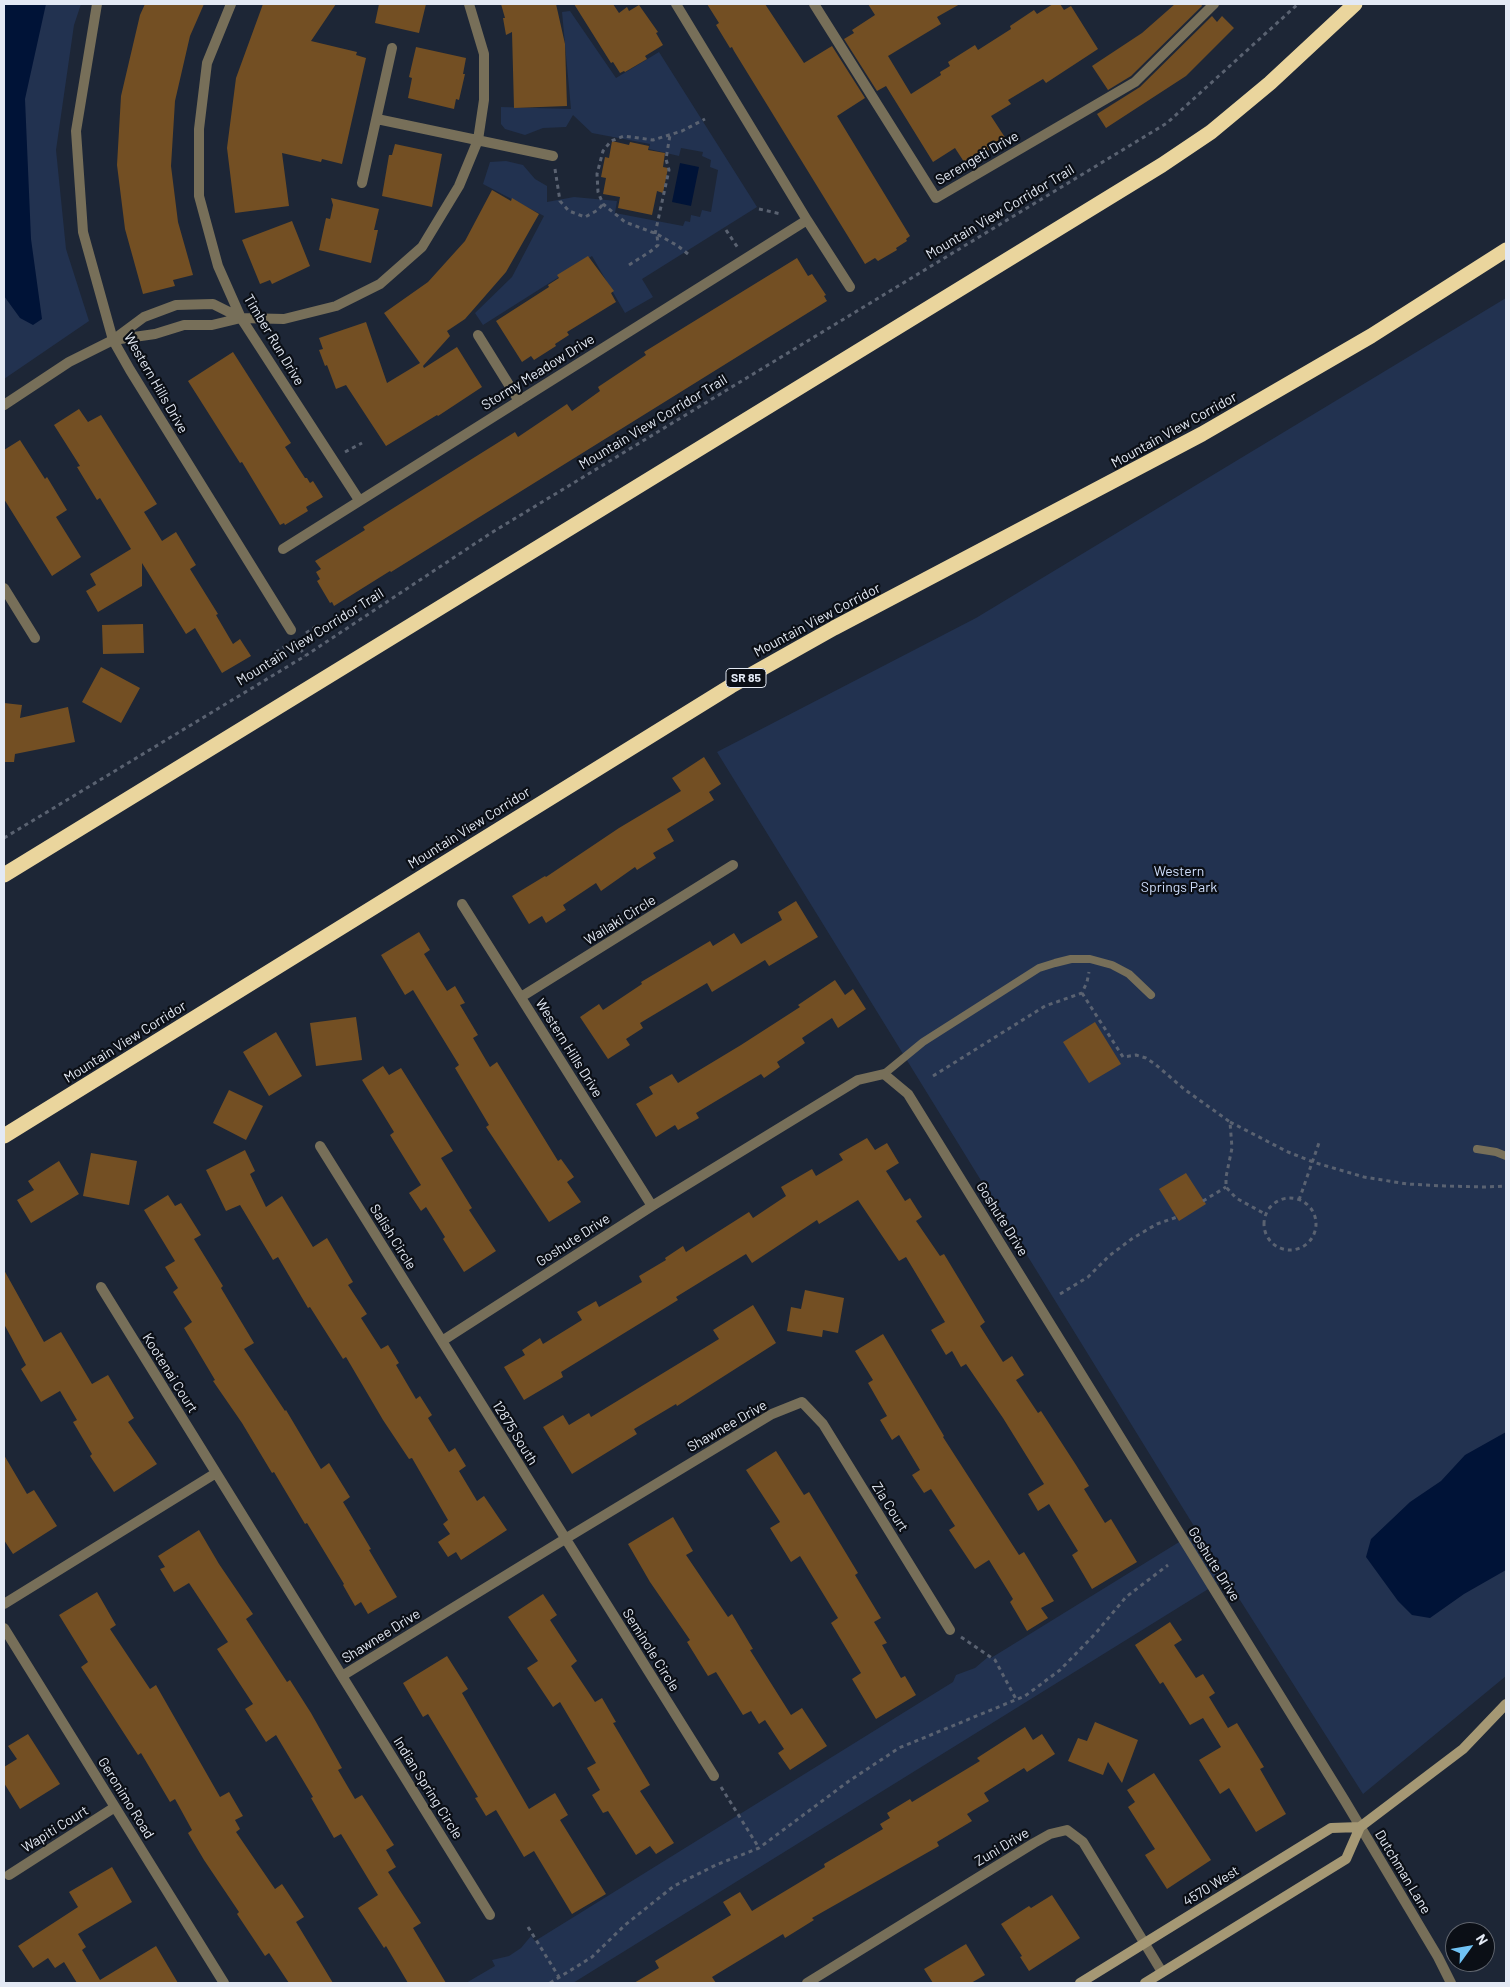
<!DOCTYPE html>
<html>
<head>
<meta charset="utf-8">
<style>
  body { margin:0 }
  #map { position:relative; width:1510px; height:1987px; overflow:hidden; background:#1d2636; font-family:Barlow,sans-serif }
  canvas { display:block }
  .frame { position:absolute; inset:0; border:5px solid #e3e9f4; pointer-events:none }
  .north { position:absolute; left:1445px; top:1922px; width:50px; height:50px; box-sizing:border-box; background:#0b0f16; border:1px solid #61666f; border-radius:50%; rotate:58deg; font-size:14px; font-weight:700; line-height:20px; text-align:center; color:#e3e9f4 }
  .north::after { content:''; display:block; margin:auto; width:18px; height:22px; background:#70c2f4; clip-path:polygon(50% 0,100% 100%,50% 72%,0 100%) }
</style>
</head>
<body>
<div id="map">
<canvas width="1510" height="1987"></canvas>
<div class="frame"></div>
<div class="north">N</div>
</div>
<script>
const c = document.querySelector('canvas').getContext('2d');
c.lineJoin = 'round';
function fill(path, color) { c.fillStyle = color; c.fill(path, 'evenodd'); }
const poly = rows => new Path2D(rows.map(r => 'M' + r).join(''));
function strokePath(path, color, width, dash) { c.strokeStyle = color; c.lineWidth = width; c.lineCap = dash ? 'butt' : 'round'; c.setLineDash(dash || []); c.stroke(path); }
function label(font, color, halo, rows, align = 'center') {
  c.font = font + ' Barlow,sans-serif'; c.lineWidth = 4.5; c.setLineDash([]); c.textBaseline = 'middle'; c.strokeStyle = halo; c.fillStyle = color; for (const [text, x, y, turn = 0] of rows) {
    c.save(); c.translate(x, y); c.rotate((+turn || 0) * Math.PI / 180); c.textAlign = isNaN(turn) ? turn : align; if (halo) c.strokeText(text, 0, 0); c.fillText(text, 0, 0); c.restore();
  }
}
fill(poly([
  [4,4,81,4,74,25,56,150,66,249,89,321,4,379],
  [570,11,616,78,659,52,757,207,642,279,653,297,625,313,592,256,483,325,475,313,512,277,544,216,483,184,490,162,506,161,523,165,535,179,547,186,547,202,574,197,617,201,615,213,683,226,685,221,690,222,691,215,700,217,702,210,711,212,718,170,710,167,711,160,702,156,703,152,681,148,679,156,649,149,650,144,592,133,573,115,566,127,543,128,525,135,505,129,501,124,501,107,571,109,562,12],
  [1506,298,1506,1676,1363,1794,1226,1578,573,1983,466,1983,495,1966,492,1960,509,1956,521,1948,531,1936,535,1941,953,1682,956,1675,975,1668,988,1657,991,1658,1197,1531,717,752,976,618]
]), '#223250');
fill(poly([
  [4,4,46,4,25,99,31,239,42,319,33,325,20,318,4,296],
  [680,163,699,167,691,206,672,202],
  [1506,1432,1506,1570,1464,1594,1430,1618,1412,1615,1398,1601,1366,1557,1371,1539,1410,1502,1441,1481,1465,1455]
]), '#001337');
fill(poly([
  [145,4,204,4,190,36,175,101,171,166,178,222,193,275,173,280,175,286,143,294,125,229,117,165,121,96,140,15],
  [263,4,336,4,311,41,357,52,356,55,366,58,342,164,322,159,321,162,282,153,289,206,235,213,227,148,236,78],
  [379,4,426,4,419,33,375,23],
  [501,4,556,4,565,44,567,106,514,108,512,32,506,35,503,18,505,18],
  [574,4,613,4,619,13,627,7,629,11,639,5,658,32,656,33,663,45,645,56,647,59,625,72,624,71,620,73,613,62,611,63],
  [707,4,765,4,804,63,832,46,865,98,837,116,910,236,906,239,907,241,896,248,897,250,878,261,875,258,865,264,734,51,732,47,730,48,716,25,719,23],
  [868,4,960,4,937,17,941,24,888,56,911,94,941,75,940,72,950,66,948,62,975,45,978,50,1011,29,1010,26,1034,10,1037,14,1053,4,1060,4,1064,10,1071,6,1098,49,1046,83,1043,79,1008,100,1011,104,991,116,1006,139,966,165,955,148,933,162,886,86,877,91,844,39,854,33,852,30,875,15],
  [1175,4,1201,4,1202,6,1131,76,1108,90,1092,66,1142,33],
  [1212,16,1217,22,1222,16,1234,28,1186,76,1106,128,1097,114,1140,87],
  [416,47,466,58,463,74,465,74,459,100,456,99,454,109,408,98,412,78,409,77],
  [612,141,629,145,630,142,649,146,648,150,665,153,663,167,668,168,663,193,657,191,652,215,618,208,620,197,603,194,606,178,601,177,605,157,609,158],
  [395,144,442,154,432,207,382,196,389,155,392,155],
  [492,190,511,201,512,198,539,214,506,272,465,319,447,331,450,336,423,366,424,368,457,347,482,387,438,416,437,415,386,446,346,385,336,389,327,365,325,366,319,350,323,349,319,338,366,322,387,383,420,363,384,313,428,282,465,241],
  [331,198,379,209,374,230,378,230,371,263,319,250,326,218,330,219,333,205],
  [292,221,310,266,272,284,270,280,260,284,242,240],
  [588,256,614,291,611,293,616,302,567,332,569,335,555,344,556,346,534,360,531,356,522,362,496,321,549,287,548,285,559,278,557,275],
  [797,258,808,276,812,274,826,295,824,296,827,301,391,572,390,571,334,606,332,602,330,603,317,581,320,579,316,572,321,569,315,561,365,530,363,527,515,432,518,437,567,404,572,411,600,391,598,387,646,355,644,352],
  [233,352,291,443,285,447,305,478,307,478,310,483,313,481,323,497,306,507,308,511,285,525,284,523,280,525,242,462,240,463,188,381],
  [79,409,88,422,101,415,157,504,144,512,162,541,176,532,196,565,190,569,218,614,216,615,233,644,240,639,251,656,222,673,195,628,186,634,142,563,142,586,98,612,86,591,96,585,90,574,131,549,100,498,97,500,77,467,80,466,54,425],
  [20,440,45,479,47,477,67,510,56,517,81,557,52,576,4,499,4,450],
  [143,624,144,653,103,654,102,625],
  [101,667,140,688,121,723,82,702],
  [4,703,22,705,20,718,68,707,75,742,15,754,14,762,4,762],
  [704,757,721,784,709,792,714,800,667,829,674,841,653,853,656,858,637,870,635,867,601,891,596,883,563,905,566,910,546,923,542,916,529,924,512,896,545,876,546,877,619,828,681,791,672,778],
  [796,901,818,937,769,966,765,960,712,992,707,983,640,1023,643,1028,626,1039,630,1045,608,1059,580,1017,599,1004,603,1010,642,984,641,982,710,941,713,946,734,933,741,944,782,920,778,912],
  [419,932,430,950,424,954,447,991,455,986,465,1003,460,1005,478,1035,473,1038,490,1067,497,1062,558,1161,561,1159,574,1177,567,1182,581,1202,549,1222,486,1127,489,1125,455,1068,459,1065,413,990,405,995,381,955],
  [835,980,845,995,853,989,866,1009,838,1028,832,1018,802,1038,805,1043,777,1062,780,1067,764,1078,761,1074,696,1113,699,1118,678,1130,675,1125,656,1137,636,1104,653,1094,649,1087,672,1074,678,1083,741,1045,800,1007,798,1005],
  [356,1017,362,1060,316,1066,310,1023],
  [1095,1022,1121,1064,1089,1083,1063,1042],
  [276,1032,302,1076,269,1096,243,1052],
  [383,1066,389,1075,401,1068,453,1151,441,1158,472,1208,469,1210,496,1251,464,1272,443,1239,445,1237,426,1207,421,1211,409,1193,421,1185,390,1135,394,1132,362,1080],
  [229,1090,263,1106,246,1140,213,1123],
  [867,1138,875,1150,887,1143,899,1163,886,1171,905,1201,910,1198,922,1217,916,1221,940,1256,944,1254,985,1322,980,1326,1003,1362,1012,1356,1024,1375,1016,1380,1038,1413,1041,1411,1076,1465,1089,1486,1084,1489,1105,1523,1111,1519,1137,1562,1092,1589,1072,1555,1078,1551,1049,1504,1038,1511,1028,1494,1044,1484,1003,1418,966,1364,961,1367,952,1351,946,1355,931,1330,945,1322,906,1257,899,1261,858,1200,819,1224,817,1220,752,1263,746,1254,676,1297,678,1300,561,1372,563,1377,524,1400,504,1367,525,1355,522,1350,540,1338,543,1344,582,1320,577,1312,596,1301,599,1307,642,1282,639,1276,666,1260,665,1258,683,1246,686,1252,749,1212,753,1218,786,1196,781,1187,812,1169,816,1176,843,1160,839,1154],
  [245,1150,255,1171,250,1174,266,1207,282,1196,313,1247,327,1238,353,1282,348,1285,367,1314,361,1318,381,1349,388,1345,399,1363,396,1365,416,1399,420,1396,432,1415,428,1418,449,1452,455,1448,466,1466,459,1471,477,1501,484,1496,507,1530,461,1560,456,1552,448,1557,438,1542,450,1534,443,1524,448,1520,412,1458,409,1459,383,1420,346,1357,343,1359,310,1307,308,1308,278,1257,273,1260,240,1205,226,1211,206,1170],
  [91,1153,137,1161,129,1205,83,1196],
  [59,1161,79,1194,31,1223,17,1200,34,1190,28,1181],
  [1186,1173,1206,1204,1179,1221,1159,1189],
  [168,1195,175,1206,181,1203,201,1235,194,1239,223,1286,221,1288,254,1343,244,1349,285,1411,286,1410,321,1469,329,1463,350,1497,343,1502,371,1549,369,1550,397,1597,368,1614,361,1602,355,1606,343,1585,344,1584,307,1523,305,1524,274,1472,272,1473,242,1423,213,1381,215,1380,184,1328,192,1322,173,1292,178,1288,165,1267,175,1261,144,1210],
  [4,1270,44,1342,61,1332,92,1384,108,1375,134,1418,128,1422,157,1464,114,1492,90,1456,92,1454,73,1422,77,1420,60,1391,41,1402,21,1369,26,1365,4,1324],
  [805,1290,844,1298,838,1333,823,1330,822,1337,787,1331,791,1307,801,1309],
  [753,1305,776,1343,677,1406,676,1404,634,1429,637,1434,572,1474,543,1427,563,1415,569,1425,589,1413,591,1417,719,1339,713,1330],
  [883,1334,944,1436,943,1437,1019,1555,1024,1552,1054,1601,1041,1608,1048,1618,1027,1631,1010,1602,1013,1599,989,1560,975,1569,949,1530,955,1526,931,1489,924,1493,912,1475,920,1470,899,1435,892,1440,880,1420,887,1416,868,1383,873,1380,855,1351],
  [776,1451,804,1495,809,1492,858,1573,855,1575,881,1618,874,1622,887,1643,882,1645,901,1678,905,1676,916,1695,876,1719,852,1679,861,1673,831,1623,838,1618,800,1556,791,1562,770,1528,780,1522,746,1470],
  [4,1455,27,1494,34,1490,57,1526,13,1554,4,1540],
  [673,1517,693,1551,686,1555,728,1617,732,1614,753,1649,750,1650,791,1715,802,1708,827,1746,790,1770,778,1753,784,1749,765,1720,759,1724,751,1711,743,1715,716,1672,708,1676,687,1642,690,1640,650,1582,628,1544],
  [199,1530,219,1564,253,1614,246,1619,287,1682,290,1680,311,1713,342,1768,338,1770,355,1799,362,1795,394,1845,386,1850,396,1867,388,1872,421,1923,413,1928,446,1983,408,1983,386,1946,384,1948,358,1908,378,1895,341,1834,334,1838,311,1798,313,1797,276,1735,266,1742,245,1709,253,1704,217,1649,228,1642,189,1583,174,1592,160,1569,165,1567,158,1556],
  [97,1592,116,1625,110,1629,150,1689,156,1685,220,1797,229,1792,243,1816,235,1820,240,1829,236,1832,275,1889,282,1884,304,1917,296,1922,333,1983,289,1983,269,1953,265,1956,237,1914,239,1912,204,1860,188,1833,192,1830,175,1799,170,1802,141,1753,138,1755,81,1667,88,1662,59,1615],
  [543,1594,557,1615,550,1620,577,1661,571,1666,595,1702,602,1698,616,1722,613,1723,650,1785,640,1791,674,1843,656,1854,650,1846,636,1855,608,1811,603,1813,592,1795,600,1790,587,1768,596,1763,560,1702,553,1707,527,1668,538,1661,508,1617],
  [1170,1622,1182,1640,1174,1645,1196,1678,1203,1674,1215,1693,1209,1697,1228,1728,1237,1723,1264,1767,1260,1769,1286,1814,1256,1832,1229,1788,1220,1794,1199,1760,1221,1747,1203,1718,1190,1725,1163,1682,1160,1684,1135,1645],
  [447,1656,468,1689,462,1693,529,1809,555,1793,568,1815,560,1820,606,1894,572,1914,534,1851,524,1857,496,1810,486,1816,475,1798,478,1797,428,1714,423,1717,403,1683],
  [1095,1722,1138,1740,1122,1783,1108,1762,1103,1775,1068,1761,1078,1738,1087,1741],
  [1025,1727,1033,1740,1042,1734,1055,1754,1027,1772,1024,1768,984,1793,989,1801,967,1814,972,1821,937,1842,939,1846,812,1918,814,1920,785,1938,783,1934,712,1977,716,1983,634,1983,659,1968,655,1961,731,1915,723,1902,740,1892,752,1911,825,1867,824,1864,883,1829,880,1824,890,1818,887,1813,910,1799,912,1802,980,1761,977,1758],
  [28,1734,60,1784,20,1809,4,1783,4,1767,17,1759,8,1746],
  [1154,1773,1211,1860,1167,1889,1145,1855,1155,1849,1128,1807,1135,1802,1127,1790],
  [112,1867,132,1902,78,1934,86,1947,82,1950,100,1980,156,1946,178,1983,77,1983,64,1962,55,1968,48,1958,33,1968,18,1946,78,1907,69,1892],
  [1052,1895,1080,1938,1029,1971,1020,1957,1022,1956,1001,1924,1029,1906,1031,1908],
  [966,1944,985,1975,971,1983,933,1983,924,1969]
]), '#734f23');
strokePath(poly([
  [555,169,560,201,569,211,585,217,598,210,603,204],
  [759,209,781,214],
  [726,230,738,248],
  [655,234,669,170,666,159,670,135],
  [688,254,678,246,657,234,625,222,603,204,598,192,597,174,603,151,611,141,624,136,653,140,682,131,705,119],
  [629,265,651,251,658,245,657,235],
  [345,452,362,443],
  [306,633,318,625],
  [296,642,305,656],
  [276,652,289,644],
  [4,838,305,656,491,533,1167,123,1298,4],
  [1082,993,1123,1057,1136,1055,1146,1058,1155,1064,1184,1089,1230,1122,1232,1148,1226,1177,1226,1187,1236,1198,1265,1214],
  [933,1076,1045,1006,1082,993,1087,982,1089,972],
  [1230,1122,1288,1152,1313,1162,1364,1177,1407,1184,1445,1186,1485,1187,1506,1186],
  '1264 1224a26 26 0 1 1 52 0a26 26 0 1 1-52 0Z',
  [1299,1200,1320,1140],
  [1203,1201,1226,1187],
  [1060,1294,1088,1277,1109,1256,1133,1238,1157,1224,1177,1217],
  [961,1637,995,1660,1017,1701],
  [721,1787,759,1848],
  [528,1927,559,1977],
  [550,1983,592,1957,625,1925,674,1886,716,1865,759,1848,849,1781,899,1748,1025,1696,1060,1670,1095,1634,1126,1597,1168,1565]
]), '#5a6271', 3, [4, 4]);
strokePath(poly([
  [884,1074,923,1042,1039,968,1055,963,1071,959,1090,959,1112,965,1129,974,1151,995],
  [1477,1149,1496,1152,1506,1156]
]), '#776f59', 8);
strokePath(poly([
  [97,4,76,131,83,232,113,340,130,370,291,630],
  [231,4,207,63,199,129,199,196,218,266,241,318,359,500],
  [676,4,807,220,850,287],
  [814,4,936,198,1135,82,1214,4],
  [377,119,553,156],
  [362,183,392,48],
  [478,335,519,401],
  [113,340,155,334,184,325,212,325,241,318,284,319,336,306,380,284,422,247,459,186,478,140,484,100,484,54,469,4],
  [4,405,69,362,113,340,144,317,176,305,213,304,241,318],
  [283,549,807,220],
  [4,588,35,638],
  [462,904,652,1206],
  [521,997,733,865],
  [320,1146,714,1776],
  [101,1287,490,1915],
  [442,1341,652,1206,858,1080,884,1074,908,1094,1345,1801,1438,1957,1451,1983],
  [4,1604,216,1473],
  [4,1628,224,1983],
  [342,1676,565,1539,772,1414,802,1402,823,1424,950,1630],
  [9,1875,115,1807],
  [807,1983,1034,1843,1050,1834,1067,1830,1083,1842,1162,1972]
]), '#776f59', 10);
strokePath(poly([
  [1080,1983,1331,1828,1360,1827],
  [1145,1983,1346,1859,1360,1827,1463,1749,1506,1704]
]), '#a59874', 10);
strokePath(poly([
  [4,875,1162,165,1211,132,1270,83,1355,4],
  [4,1136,731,686,834,628,1202,434,1371,336,1506,250]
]), '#ead59d', 15);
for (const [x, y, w] of [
  [746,678,40]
]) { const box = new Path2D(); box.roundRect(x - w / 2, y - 9.5, w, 19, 4); c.fillStyle = '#0b0f16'; c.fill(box); strokePath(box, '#e3e9f4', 1); }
label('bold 12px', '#e3e9f4', null, [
  ["SR 85",746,678]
]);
label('14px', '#e3e9f4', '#0b0f16', [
  ["Serengeti Drive",977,158,-30],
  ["Mountain View Corridor Trail",1000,212,-31],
  ["Timber Run Drive",274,340,59],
  ["Stormy Meadow Drive",538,372,-32],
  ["Western Hills Drive",156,383,60],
  ["Mountain View Corridor Trail",653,422,-31],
  ["Mountain View Corridor",1174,430,-29],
  ["Mountain View Corridor",817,620,-28],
  ["Mountain View Corridor Trail",310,637,-32],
  ["Mountain View Corridor",469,828,-32],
  ["Wailaki Circle",620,920,-32],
  ["Mountain View Corridor",125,1042,-32],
  ["Western Hills Drive",569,1048,58],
  ["Goshute Drive",1002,1219,58],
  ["Salish Circle",393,1237,58],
  ["Goshute Drive",573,1240,-33],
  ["Kootenai Court",170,1373,58],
  ["Shawnee Drive",727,1426,-30],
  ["12875 South",515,1433,58],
  ["Zia Court",890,1507,58],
  ["Goshute Drive",1214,1564,58],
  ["Shawnee Drive",381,1636,-32],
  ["Seminole Circle",651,1650,58],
  ["Indian Spring Circle",428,1788,58],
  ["Geronimo Road",126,1798,58],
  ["Wapiti Court",55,1829,-32],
  ["Zuni Drive",1002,1847,-31],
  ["Dutchman Lane",1403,1872,59],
  ["4570 West",1211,1886,-32]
]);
label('14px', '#cfdefb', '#0b0f16', [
  ["Western",1179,871],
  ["Springs Park",1179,887]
]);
</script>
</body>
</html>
